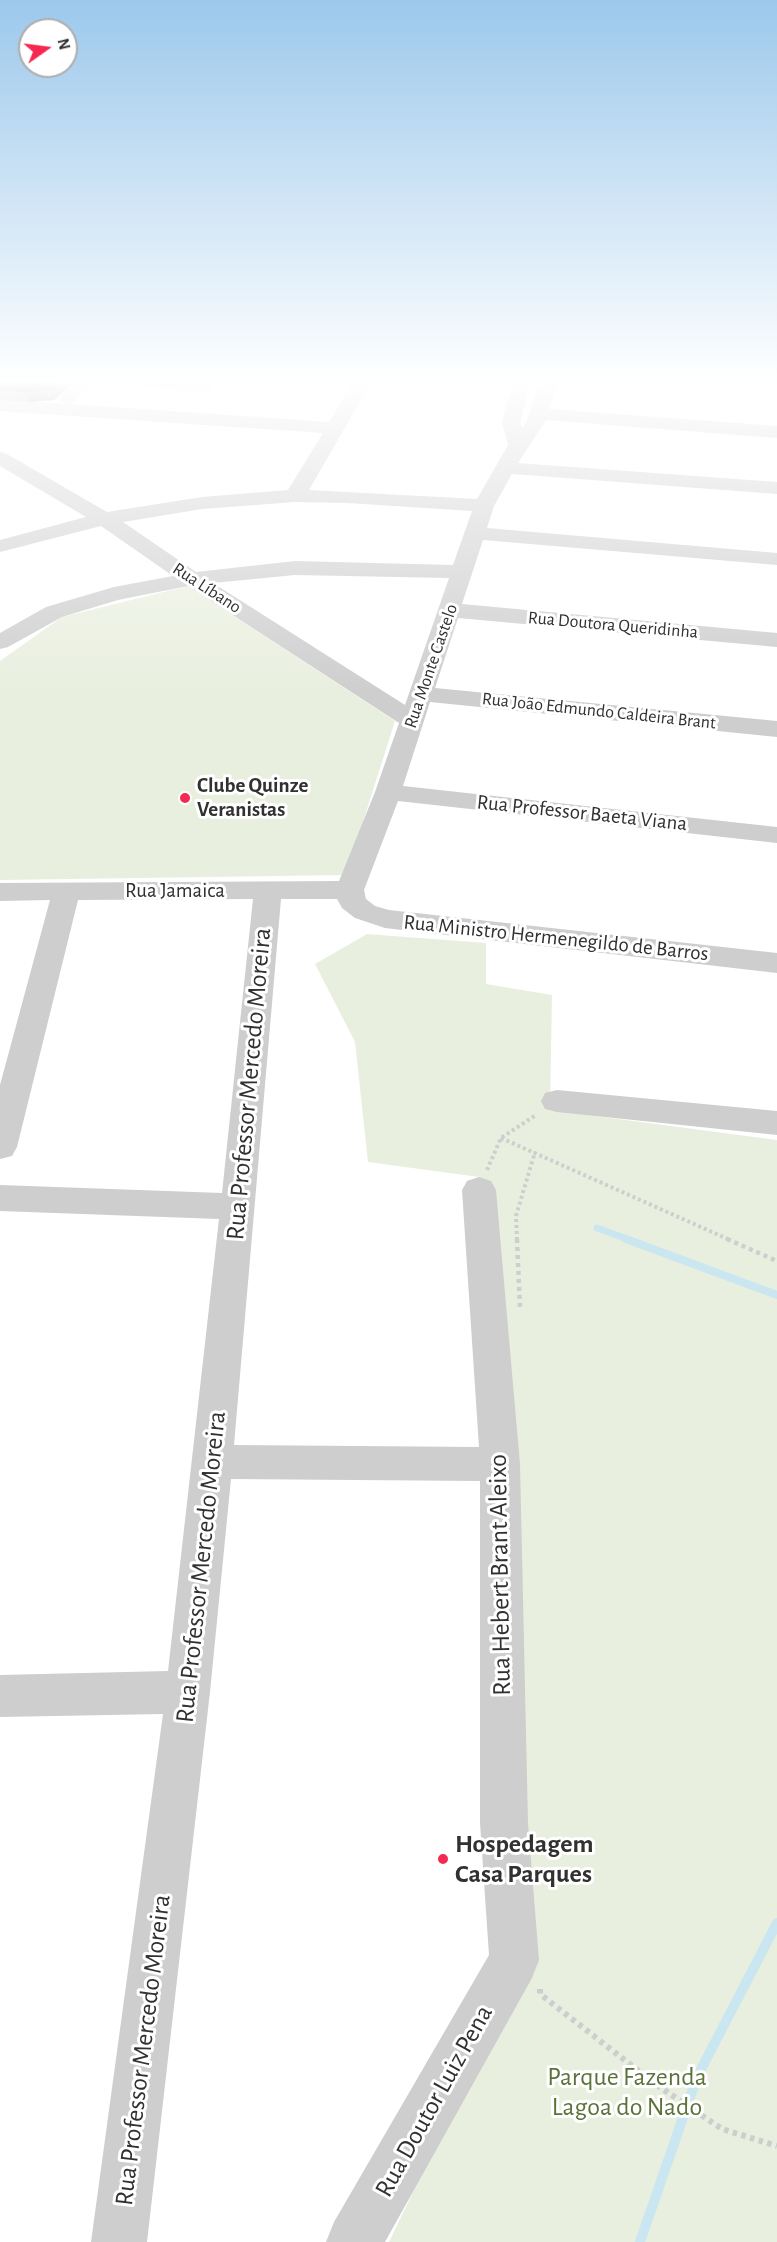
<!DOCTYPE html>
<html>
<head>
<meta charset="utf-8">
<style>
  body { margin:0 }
  #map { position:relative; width:777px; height:2242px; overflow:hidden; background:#fff; font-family:"Alegreya Sans",sans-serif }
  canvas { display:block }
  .north { position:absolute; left:18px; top:18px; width:60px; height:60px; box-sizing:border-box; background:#fff; border:2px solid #adadad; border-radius:50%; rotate:76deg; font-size:16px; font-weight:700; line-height:24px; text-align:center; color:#313131 }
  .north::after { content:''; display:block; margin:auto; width:21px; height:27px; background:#f42850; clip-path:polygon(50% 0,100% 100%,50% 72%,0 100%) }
</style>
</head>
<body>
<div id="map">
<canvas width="777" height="2242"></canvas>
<div class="north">N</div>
</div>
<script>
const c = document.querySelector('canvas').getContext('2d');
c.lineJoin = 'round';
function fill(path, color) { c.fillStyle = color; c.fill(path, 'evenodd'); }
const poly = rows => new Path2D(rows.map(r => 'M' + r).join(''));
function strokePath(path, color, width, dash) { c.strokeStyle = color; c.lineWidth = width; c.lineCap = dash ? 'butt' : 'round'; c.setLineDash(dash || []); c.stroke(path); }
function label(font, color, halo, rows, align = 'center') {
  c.font = font + ' "Alegreya Sans",sans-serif'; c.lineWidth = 6; c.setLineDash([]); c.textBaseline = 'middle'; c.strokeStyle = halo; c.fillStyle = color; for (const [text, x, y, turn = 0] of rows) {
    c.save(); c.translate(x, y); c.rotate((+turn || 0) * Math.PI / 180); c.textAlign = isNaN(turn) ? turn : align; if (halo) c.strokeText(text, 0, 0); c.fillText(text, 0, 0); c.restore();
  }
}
fill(poly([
  [188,586,395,721,346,875,0,880,0,661,62,617],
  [367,934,486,943,486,984,552,995,550,1110,777,1140,777,2242,389,2242,525,1958,510,1465,479,1177,368,1162,355,1042,315,964]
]), '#e9efdf');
strokePath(poly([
  [597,1228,630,1240]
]), '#cae6f0', 7);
strokePath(poly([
  [626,1239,777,1295]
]), '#cae6f0', 8);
strokePath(poly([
  [640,2242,697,2077,777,1923]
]), '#cae6f0', 10);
strokePath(poly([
  [501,1138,730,1240],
  [487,1170,501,1138,536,1115],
  [517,1240,516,1216,535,1152]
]), '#cecece', 4, [3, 3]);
strokePath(poly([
  [517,1239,520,1308],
  [727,1239,777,1261]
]), '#cecece', 4.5, [4, 4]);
strokePath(poly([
  [540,1989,540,1994,654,2083,722,2129,777,2146]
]), '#cecece', 6, [4.5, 4.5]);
fill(poly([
  [75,379,94,379,74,403,69,404,329,422,355,379,373,379,309,490,477,499,508,445,502,422,514,379,532,379,520,422,522,428,526,423,541,379,559,379,549,409,777,426,777,438,546,420,518,463,777,482,777,494,512,474,494,506,487,528,777,553,777,565,483,540,462,604,777,633,777,647,458,618,435,688,777,721,777,737,430,702,403,786,777,827,777,843,398,801,364,890,366,899,375,906,389,910,777,953,777,973,385,928,355,918,342,908,337,899,281,899,234,1445,479,1447,462,1190,467,1181,479,1177,491,1181,496,1190,520,1464,528,1823,539,1960,532,1978,385,2242,326,2242,334,2222,489,1955,480,1823,480,1481,231,1479,210,1692,147,2242,91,2242,163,1714,0,1717,0,1675,168,1671,219,1219,0,1211,0,1185,222,1193,253,899,78,900,17,1147,12,1156,0,1159,0,1085,50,900,0,901,0,883,339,881,375,792,399,723,188,586,118,600,62,617,8,647,0,649,0,633,46,607,114,587,173,576,101,526,0,552,0,540,86,517,0,466,0,452,7,454,107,512,202,497,288,490,323,433,0,411,0,399,66,404,59,399,75,379],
  [295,502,347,503,472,511,453,565,295,561,196,572,123,522,202,509,295,502],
  [295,575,449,578,405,705,213,583,295,575],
  [102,379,181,379,203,381,209,382,212,386,209,390,203,391,111,384,105,383,102,379],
  [557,1090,777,1111,777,1135,557,1112,545,1109,541,1101,545,1093,557,1090]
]), '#cecece');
fill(poly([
  [760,379,777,379,777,384,763,383,760,379]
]), '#989898');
fill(poly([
  [0,379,78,379,54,400,29,402,0,400]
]), '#8c8c8c');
fill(poly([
  [67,379,78,379,54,400,29,402,28,393]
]), '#5d5d5d');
const building = poly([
  [0,379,67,379,52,391,28,393,0,391,0,379]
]);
fill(building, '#181818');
strokePath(building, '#5d5d5d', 1.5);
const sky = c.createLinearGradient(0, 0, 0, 693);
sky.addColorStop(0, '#9cc8eb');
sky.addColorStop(0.55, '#fff');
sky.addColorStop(1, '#ffffff00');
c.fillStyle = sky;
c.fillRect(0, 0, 777, 693);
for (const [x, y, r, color] of [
  [185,798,6,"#f42850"],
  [443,1859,6,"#f42850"]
]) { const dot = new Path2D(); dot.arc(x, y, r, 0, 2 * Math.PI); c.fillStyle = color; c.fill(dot); strokePath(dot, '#fff', 2); }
label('18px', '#313131', '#fff', [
  ["Rua Líbano",207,588,33],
  ["Rua Doutora Queridinha",613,625,5],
  ["Rua Monte Castelo",431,666,-71],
  ["Rua João Edmundo Caldeira Brant",599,711,6]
]);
label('bold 21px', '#313131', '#fff', [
  ["Clube Quinze",197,786],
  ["Veranistas",197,810]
], 'left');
label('21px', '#313131', '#fff', [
  ["Rua Professor Baeta Viana",582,813,6],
  ["Rua Jamaica",175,891],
  ["Rua Ministro Hermenegildo de Barros",556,938,6]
]);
label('26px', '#313131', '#fff', [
  ["Rua Professor Mercedo Moreira",249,1084,-85],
  ["Rua Professor Mercedo Moreira",201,1567,-84],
  ["Rua Hebert Brant Aleixo",500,1575,-91],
  ["Rua Professor Mercedo Moreira",143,2050,-83],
  ["Rua Doutor Luiz Pena",434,2101,-61]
]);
label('bold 26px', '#313131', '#fff', [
  ["Hospedagem",455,1844],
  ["Casa Parques",455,1874]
], 'left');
label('26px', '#5b723a', '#fff', [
  ["Parque Fazenda",627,2077],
  ["Lagoa do Nado",627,2107]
]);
</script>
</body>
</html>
